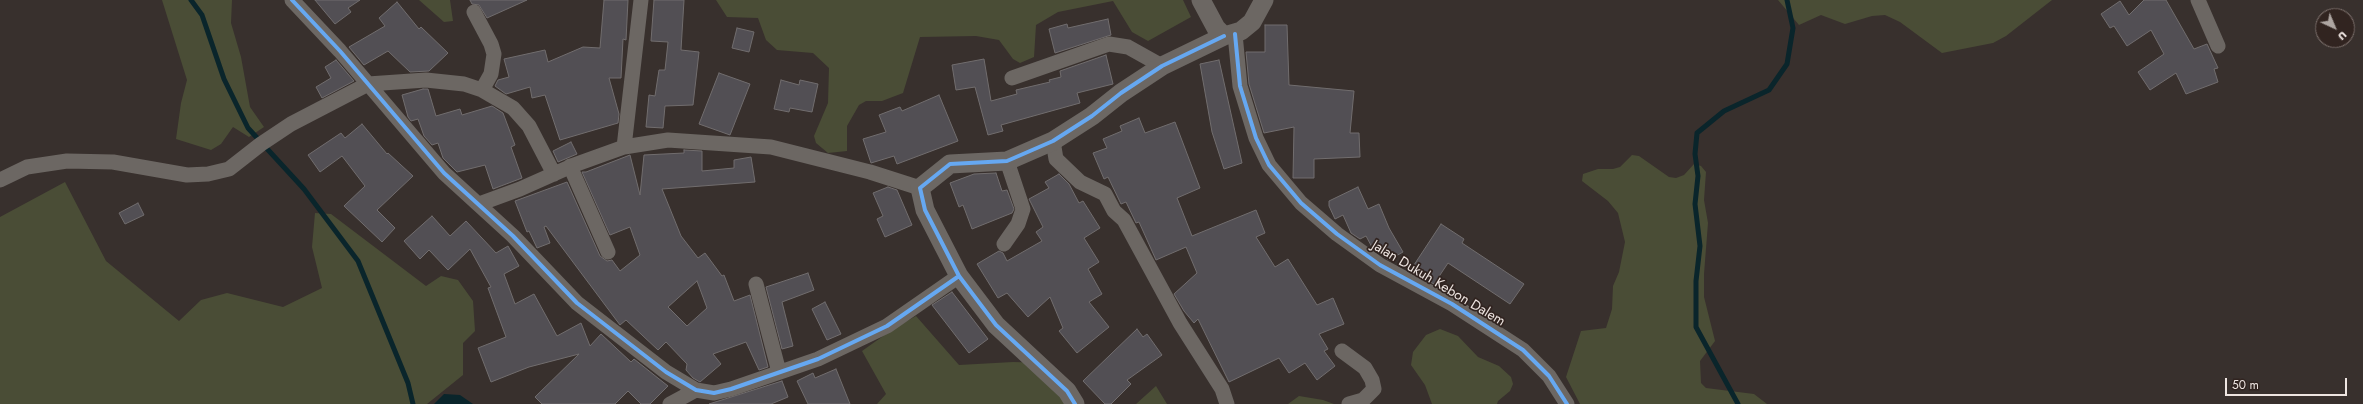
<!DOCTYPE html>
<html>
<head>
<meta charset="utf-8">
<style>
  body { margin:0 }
  #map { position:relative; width:2363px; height:404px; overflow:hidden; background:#38302d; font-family:Jost,sans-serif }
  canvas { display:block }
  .north { position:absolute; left:2315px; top:8px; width:40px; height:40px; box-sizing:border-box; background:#312420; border:1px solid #7d716d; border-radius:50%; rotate:136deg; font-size:11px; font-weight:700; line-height:16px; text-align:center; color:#eee5e1 }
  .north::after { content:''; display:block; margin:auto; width:14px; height:18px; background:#aea6a2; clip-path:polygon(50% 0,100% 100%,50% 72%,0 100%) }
  .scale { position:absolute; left:2225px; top:378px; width:122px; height:18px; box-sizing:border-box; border:2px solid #eee5e1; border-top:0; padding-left:5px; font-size:12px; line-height:14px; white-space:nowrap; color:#eee5e1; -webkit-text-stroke:3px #312420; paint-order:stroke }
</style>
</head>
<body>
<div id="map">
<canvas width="2363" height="404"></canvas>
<div class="north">U</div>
<div class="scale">50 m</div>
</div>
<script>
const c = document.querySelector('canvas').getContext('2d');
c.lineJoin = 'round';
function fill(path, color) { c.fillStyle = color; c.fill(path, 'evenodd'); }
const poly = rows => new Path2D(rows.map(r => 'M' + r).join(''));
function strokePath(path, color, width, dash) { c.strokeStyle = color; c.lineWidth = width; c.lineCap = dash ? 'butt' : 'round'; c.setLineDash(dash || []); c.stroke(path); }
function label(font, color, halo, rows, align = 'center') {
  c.font = font + ' Jost,sans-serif'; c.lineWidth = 3.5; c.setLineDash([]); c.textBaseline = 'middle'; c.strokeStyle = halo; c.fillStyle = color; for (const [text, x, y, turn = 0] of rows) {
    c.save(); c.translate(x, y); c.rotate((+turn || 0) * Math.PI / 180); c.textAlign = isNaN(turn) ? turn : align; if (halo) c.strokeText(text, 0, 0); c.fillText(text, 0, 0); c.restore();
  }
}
fill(poly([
  [162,0,232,0,231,23,241,57,250,107,264,127,249,137,233,127,221,144,211,150,176,139,181,103,187,80],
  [419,0,450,0,453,21,444,22],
  [716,0,1183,0,1191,17,1148,41,1132,32,1113,1,1058,12,1036,25,1034,57,1020,63,1013,59,999,40,976,36,920,37,903,93,882,101,866,101,859,105,847,126,847,151,828,153,816,143,814,136,828,103,829,68,813,53,777,50,766,40,758,18,727,17],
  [1778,0,2052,0,2006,36,1993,43,1942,53,1900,22,1885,15,1872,16,1845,24,1821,15,1799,25],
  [1632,155,1639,156,1669,177,1676,178,1684,175,1694,164,1701,166,1706,172,1704,200,1708,223,1704,274,1704,297,1715,341,1700,361,1701,383,1706,388,1754,394,1767,404,1580,404,1566,377,1581,331,1606,328,1612,309,1613,286,1619,272,1625,242,1618,213,1608,201,1582,181,1583,174,1598,169,1613,169,1620,167],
  [65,182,106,261,179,321,201,300,227,293,283,307,322,288,312,247,315,213,331,214,426,286,441,276,458,280,473,301,475,331,463,343,463,375,427,404,0,404,0,217],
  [916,316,959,365,1013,362,1050,363,1081,404,877,404,886,394,862,351,893,329],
  [1440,329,1458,336,1478,357,1499,366,1511,377,1513,384,1510,391,1498,401,1497,404,1432,404,1425,385,1411,365,1413,352,1426,335],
  [1156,386,1167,404,1136,404],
  [1299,396,1323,400,1334,404,1288,404]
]), '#4a4d36');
fill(poly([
  [444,394,460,395,473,404,434,404]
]), '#0a252b');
strokePath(poly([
  [191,0,202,15,224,79,248,128,304,189,358,261,408,383,413,404],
  [1738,404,1696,327,1696,281,1700,246,1695,204,1698,176,1695,154,1697,133,1724,111,1769,90,1787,64,1793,28,1787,0]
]), '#0a252b', 5);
const building = poly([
  [315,0,360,0,348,8,351,12,335,24,315,0],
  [470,0,527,0,487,18,479,5,472,4,470,0],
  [604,0,628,0,626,40,623,39,621,78,609,78,619,114,618,123,560,140,545,95,532,98,530,87,506,94,495,86,498,80,509,77,504,59,545,50,548,62,583,47,600,48,604,0],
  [654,0,684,0,681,50,699,52,693,105,665,106,663,128,646,127,649,95,655,96,659,70,665,70,668,42,651,41,654,0],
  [2144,0,2166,0,2194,49,2207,44,2218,68,2214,69,2218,82,2186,94,2176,73,2150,90,2138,72,2164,54,2151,30,2127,46,2114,26,2110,28,2101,14,2120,1,2129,15,2144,0],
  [397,2,419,29,421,27,448,53,429,71,410,72,388,51,364,65,349,47,385,26,379,18,397,2],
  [1108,19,1111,35,1055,53,1049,29,1067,24,1068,28,1108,19],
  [1265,25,1287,25,1289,85,1354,91,1350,133,1359,133,1360,157,1314,159,1314,178,1293,178,1294,127,1264,133,1249,84,1246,52,1265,52,1265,25],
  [737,28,754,32,749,52,732,48,737,28],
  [1106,55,1113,84,1077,93,1080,103,1001,125,1003,131,988,135,975,87,956,90,952,65,984,59,991,101,1017,94,1016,90,1050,82,1049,80,1061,77,1060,71,1106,55],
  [336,60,354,81,322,98,316,87,331,78,325,67,336,60],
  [1219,60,1242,163,1224,169,1212,132,1200,64,1219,60],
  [719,73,750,84,730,135,699,124,719,73],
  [781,80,799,85,800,80,818,84,812,112,790,108,789,112,774,109,781,80],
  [423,89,428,89,436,116,460,109,462,115,492,106,503,113,515,145,511,147,522,178,493,189,485,165,457,172,443,158,438,143,432,145,424,136,418,119,411,121,408,117,402,95,423,89],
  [939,95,958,141,897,164,894,156,871,163,863,139,886,132,879,115,900,107,902,111,939,95],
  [1139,118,1145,133,1175,122,1200,188,1177,198,1192,236,1256,210,1265,233,1256,237,1275,267,1288,259,1317,305,1333,298,1344,324,1319,334,1328,349,1324,351,1335,366,1317,380,1305,363,1289,373,1279,358,1229,382,1198,319,1194,323,1184,311,1174,294,1197,273,1186,247,1156,260,1139,222,1136,223,1126,202,1121,204,1108,177,1104,179,1093,153,1107,148,1103,139,1122,131,1120,126,1139,118],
  [362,124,387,154,388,153,413,176,377,210,395,228,382,242,344,206,365,186,342,156,320,172,308,155,341,133,345,138,362,124],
  [571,142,577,154,558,162,553,151,571,142],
  [684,150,702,151,702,171,734,168,734,160,751,157,755,182,662,189,681,236,698,258,705,253,722,276,724,275,734,301,750,295,768,367,759,370,746,342,713,354,721,364,700,382,693,378,686,370,687,364,666,342,658,350,626,320,620,325,546,226,544,227,550,243,537,248,529,231,527,232,515,201,567,182,600,256,607,261,612,260,620,271,640,255,630,227,610,235,582,172,586,172,630,155,640,195,644,155,684,153,684,150],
  [697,281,707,308,687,326,668,307,697,281],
  [996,173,1002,191,1007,190,1014,209,1012,213,972,229,963,205,959,207,950,183,974,174,996,173],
  [1059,174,1069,184,1079,203,1083,201,1100,228,1084,238,1099,262,1088,269,1102,294,1089,302,1109,327,1077,353,1059,331,1063,328,1050,297,1028,317,1007,293,998,298,977,264,999,251,1003,253,1007,261,1042,241,1036,232,1043,227,1029,199,1049,188,1045,182,1059,174],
  [888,187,897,190,912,225,885,237,877,219,883,216,873,193,888,187],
  [1358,187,1368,209,1379,204,1389,228,1403,252,1389,260,1373,249,1366,236,1360,239,1351,233,1343,215,1335,219,1329,206,1329,201,1358,187],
  [138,203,144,215,125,224,119,213,138,203],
  [432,216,450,236,466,221,496,253,508,246,519,266,504,274,515,304,534,294,557,336,581,323,590,346,601,334,631,362,634,359,668,386,650,404,641,404,628,391,615,404,542,404,535,397,579,354,529,367,491,382,478,348,506,337,488,288,491,287,470,249,448,270,429,250,420,259,404,241,432,216],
  [1441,224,1464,239,1462,243,1524,284,1510,304,1448,263,1434,284,1410,271,1441,224],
  [808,273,814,290,782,302,793,346,782,349,766,287,808,273],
  [952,292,988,339,969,353,932,305,952,292],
  [825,302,841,334,827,340,812,309,825,302],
  [1137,329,1143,337,1147,334,1162,355,1127,380,1131,384,1111,404,1105,404,1083,381,1137,329],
  [836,369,850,404,808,404,797,381,813,373,815,378,836,369],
  [782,381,788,397,771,404,709,404,782,381]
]);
fill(building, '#524f54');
strokePath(building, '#716d6e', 1);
strokePath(poly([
  [292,0,340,51,444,173,513,236,577,303,666,372,696,390,714,393,731,389,818,359,887,326,959,276],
  [2198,0,2218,46],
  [474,12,491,44,494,54,491,74,482,90],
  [1235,34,1240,86,1256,138,1269,165,1301,203,1337,234,1380,265,1452,304,1523,350,1549,376,1567,404],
  [1012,78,1109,44,1128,47,1162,66],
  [1053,141,1056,159,1080,182,1105,194,1114,211,1124,220,1180,323,1222,389,1227,404],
  [624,147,641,0],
  [570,166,608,252],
  [0,180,27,167,67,161,113,162,187,175,208,174,229,169,261,144,291,124,368,84,426,80,464,84,482,90,513,108,529,126,554,174],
  [479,204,520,189,574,165,624,147,668,140,771,147,870,172,920,188],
  [1004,244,1018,224,1023,209,1007,161],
  [756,284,779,372],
  [1342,351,1365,368,1372,380,1374,389,1363,400,1349,404],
  [670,404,696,390]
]), '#6c6763', 15);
strokePath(poly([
  [1201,0,1216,28,1224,36,1241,31,1252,22,1264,0],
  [1075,404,1067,391,996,325,959,276,925,210,920,188,950,164,1007,161,1053,141,1092,116,1121,93,1162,66,1224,36]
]), '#6c6763', 19);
strokePath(poly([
  [292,0,340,51,444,173,513,236,577,303,666,372,696,390,714,393,731,389,818,359,887,326,959,276],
  [1235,34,1240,86,1256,138,1269,165,1301,203,1337,234,1380,265,1452,304,1523,350,1549,376,1567,404],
  [1075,404,1067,391,996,325,959,276,925,210,920,188,950,164,1007,161,1053,141,1092,116,1121,93,1162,66,1224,36]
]), '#66a8f1', 4);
label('14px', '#eee5e1', '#312420', [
  ["Jalan Dukuh Kebon Dalem",1438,284,31]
]);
</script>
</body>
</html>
